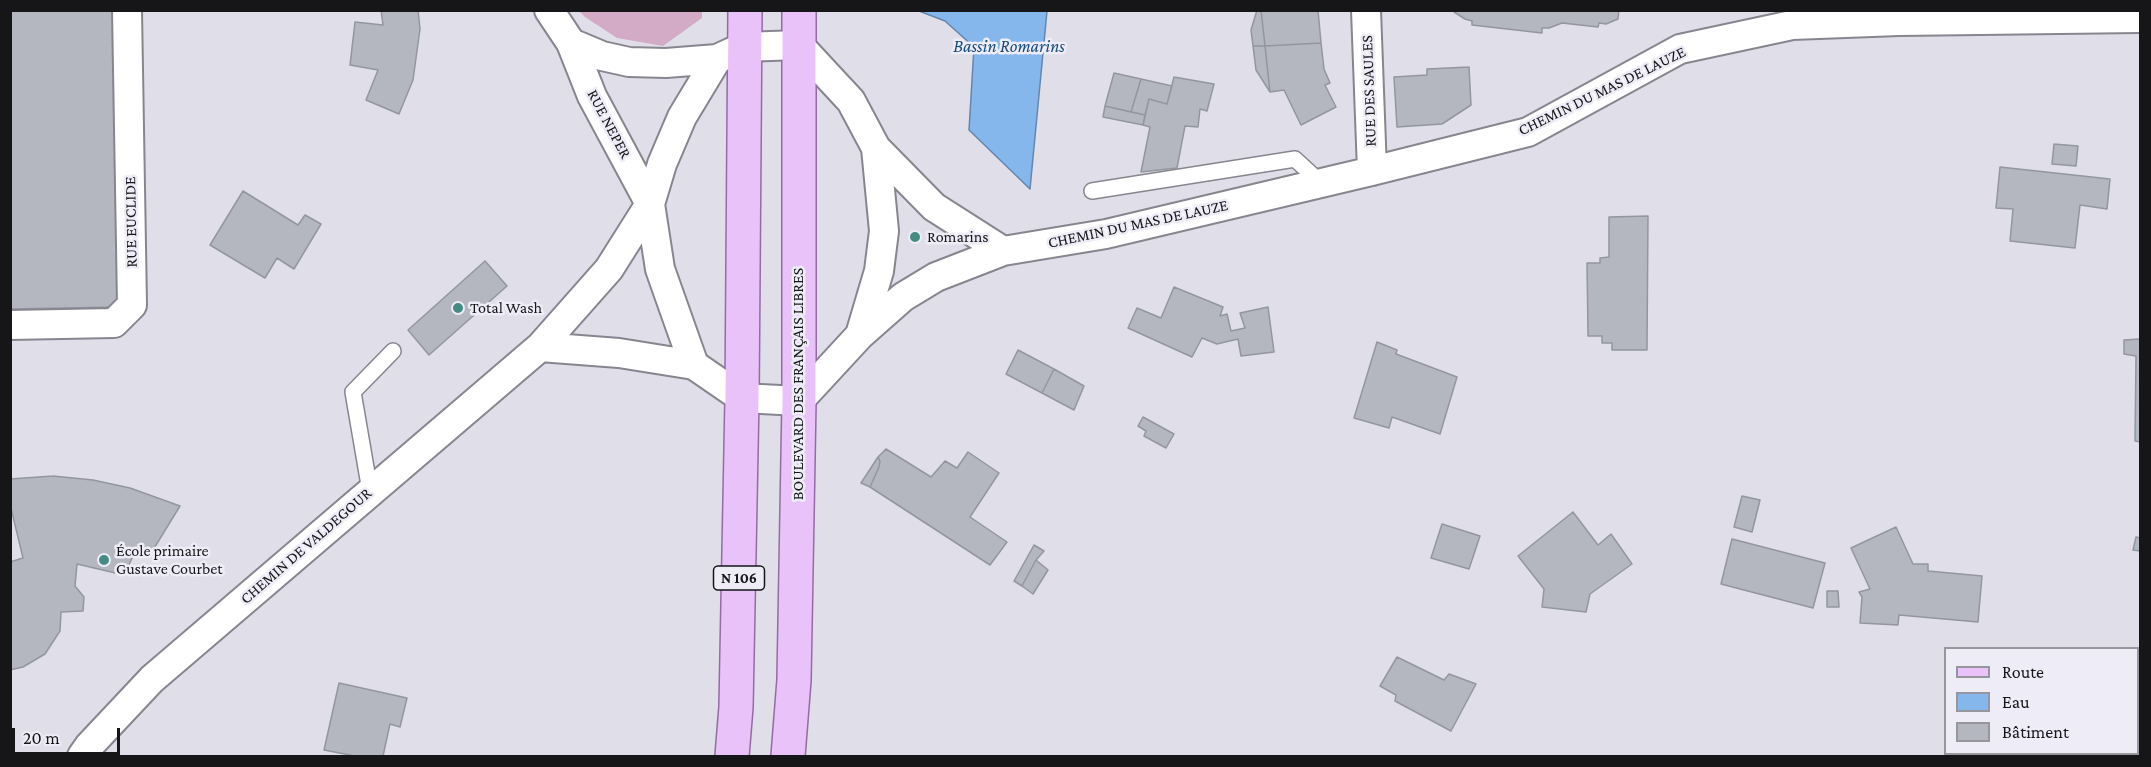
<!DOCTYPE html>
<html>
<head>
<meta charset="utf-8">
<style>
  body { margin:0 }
  #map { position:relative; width:2151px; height:767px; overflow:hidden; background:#e0dfe9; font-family:"Crimson Pro",serif }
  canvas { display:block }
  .frame { position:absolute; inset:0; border:12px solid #161518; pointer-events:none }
  .legend { position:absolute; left:1944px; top:647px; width:195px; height:108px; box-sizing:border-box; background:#eeecf6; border:2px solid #98969d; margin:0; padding:8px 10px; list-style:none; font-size:18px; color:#161518 }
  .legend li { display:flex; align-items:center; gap:12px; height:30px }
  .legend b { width:30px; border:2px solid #98969d }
  .scale { position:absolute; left:12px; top:728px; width:108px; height:27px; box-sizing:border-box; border:3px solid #161518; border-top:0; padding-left:8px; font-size:18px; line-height:21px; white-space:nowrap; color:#161518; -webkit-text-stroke:4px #eeecf6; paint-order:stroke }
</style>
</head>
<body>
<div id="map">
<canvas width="2151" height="767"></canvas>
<div class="frame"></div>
<ul class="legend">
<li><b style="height:8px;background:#e8c2f8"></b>Route</li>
<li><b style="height:16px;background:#86b7ec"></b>Eau</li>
<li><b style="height:16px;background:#b4b6c0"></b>Bâtiment</li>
</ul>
<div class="scale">20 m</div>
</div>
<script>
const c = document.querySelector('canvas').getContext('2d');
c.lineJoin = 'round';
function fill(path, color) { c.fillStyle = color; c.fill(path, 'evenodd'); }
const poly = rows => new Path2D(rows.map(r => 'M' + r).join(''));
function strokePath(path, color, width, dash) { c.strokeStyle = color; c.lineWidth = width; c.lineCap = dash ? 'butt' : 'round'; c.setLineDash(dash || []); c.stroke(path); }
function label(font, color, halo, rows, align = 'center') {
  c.font = font + ' "Crimson Pro",serif'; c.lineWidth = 5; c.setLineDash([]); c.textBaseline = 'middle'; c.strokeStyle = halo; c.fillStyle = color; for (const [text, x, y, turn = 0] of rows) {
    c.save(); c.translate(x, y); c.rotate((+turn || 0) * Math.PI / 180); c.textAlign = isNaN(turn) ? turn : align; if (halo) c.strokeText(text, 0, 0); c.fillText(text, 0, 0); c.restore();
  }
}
fill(poly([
  [579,11,702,11,702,18,663,46,617,38,585,17]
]), '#d3abc7');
const water = poly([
  [919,11,1047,11,1030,189,969,130,974,47,945,21,919,11]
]);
fill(water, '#86b7ec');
strokePath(water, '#6486ac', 1.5);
const building = poly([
  [10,10,113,10,118,307,10,309,10,10],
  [381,10,418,10,420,29,413,80,399,114,366,100,378,70,350,65,355,22,383,25,381,10],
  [1257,10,1261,10,1265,46,1253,46,1251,30,1257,10],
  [1261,10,1318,10,1321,43,1265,46,1261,10],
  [1454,10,1619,10,1618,19,1606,24,1599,23,1598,27,1562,23,1549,28,1542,28,1542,33,1472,25,1472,21,1465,19,1454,12,1454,10],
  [1321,43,1324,69,1330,83,1325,85,1336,107,1301,125,1284,90,1270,92,1265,46,1321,43],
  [1253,46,1265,46,1270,92,1256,70,1253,46],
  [1469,67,1471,105,1442,124,1397,127,1394,77,1427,75,1427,69,1469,67],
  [1114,73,1141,79,1131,112,1105,106,1114,73],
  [1174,77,1214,84,1207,111,1200,109,1198,127,1185,126,1177,168,1141,172,1150,127,1143,125,1149,99,1167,104,1174,77],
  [1141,79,1172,86,1167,104,1149,99,1145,115,1131,112,1141,79],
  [1105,106,1145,115,1143,125,1103,117,1105,106],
  [2054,144,2078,146,2076,166,2052,164,2054,144],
  [2000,167,2110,179,2107,209,2080,205,2075,248,2010,241,2013,209,1996,208,2000,167],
  [243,191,298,225,305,215,321,224,294,269,277,258,265,278,210,245,243,191],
  [1648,216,1647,350,1612,350,1612,343,1602,343,1602,336,1588,336,1587,263,1600,263,1600,258,1609,257,1609,217,1648,216],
  [485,261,507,286,429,355,408,330,485,261],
  [1174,287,1223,307,1220,316,1227,314,1231,331,1245,328,1240,313,1268,307,1274,352,1241,356,1238,339,1217,344,1202,338,1192,357,1128,328,1137,308,1161,318,1174,287],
  [2140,339,2140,442,2135,441,2136,356,2124,354,2124,340,2140,339],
  [1377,342,1397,350,1396,354,1457,377,1440,434,1392,417,1389,428,1354,418,1377,342],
  [1018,350,1054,369,1042,393,1006,374,1018,350],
  [1054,369,1084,386,1074,410,1042,393,1054,369],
  [1143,417,1174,434,1166,448,1144,436,1146,431,1138,426,1143,417],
  [886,449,931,477,945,461,957,468,968,452,999,473,970,517,1007,542,990,565,870,487,879,467,880,461,878,457,886,449],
  [878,457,880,461,879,467,870,487,861,483,878,457],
  [53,476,93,480,130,488,180,506,153,550,138,546,124,575,77,564,75,586,84,597,83,611,61,612,60,631,45,654,23,667,10,670,10,562,23,558,10,504,10,479,53,476],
  [1742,496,1760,500,1752,532,1734,527,1742,496],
  [1573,512,1598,545,1611,534,1632,564,1590,594,1586,612,1542,607,1544,589,1518,556,1573,512],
  [1442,524,1480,536,1469,569,1431,558,1442,524],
  [1896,527,1913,564,1928,564,1928,571,1982,576,1978,622,1899,615,1898,625,1860,623,1862,597,1859,592,1870,589,1851,548,1896,527],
  [2136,537,2140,538,2140,551,2133,550,2136,537],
  [1732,539,1825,563,1813,608,1721,584,1732,539],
  [1034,545,1044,551,1036,560,1022,586,1014,581,1034,545],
  [1036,560,1048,570,1033,594,1022,586,1036,560],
  [1827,591,1838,591,1839,607,1827,607,1827,591],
  [1397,657,1444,680,1449,674,1476,684,1451,731,1395,701,1396,695,1380,686,1397,657],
  [339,683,407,698,400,727,390,724,383,756,355,756,324,750,339,683],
  [2068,754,2117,754,2118,756,2069,756,2068,754]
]);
fill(building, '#b4b6c0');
strokePath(building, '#93969f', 1.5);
const service = poly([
  [1092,191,1295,159,1321,183],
  [370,491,353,392,393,351]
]);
const minor = poly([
  [549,10,571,43,592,96,650,204],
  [1366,10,1372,171],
  [571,43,602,56,629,62,666,63,717,59,743,47,799,45,851,101,876,148,884,231,879,271,860,335],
  [717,59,682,117,662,164,650,204,660,269,694,365,742,398,799,401,860,335,903,297,936,277,1003,251,1106,234,1372,171,1528,132,1680,49,1792,25,1899,21,2140,18],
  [876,148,934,207,1003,251],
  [10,325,114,323,132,305,127,10],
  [540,347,619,353,694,365],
  [82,756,89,746,152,679,540,347,609,269,650,204]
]);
const primary = poly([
  [732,756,736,707,742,398,745,10],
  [788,756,794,680,799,401,799,10]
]);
strokePath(service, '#87858e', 18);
strokePath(minor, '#87858e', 32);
strokePath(primary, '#956ba6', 36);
strokePath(service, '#fff', 15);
strokePath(minor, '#fff', 28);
strokePath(primary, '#e8c2f8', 33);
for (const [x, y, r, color] of [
  [915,237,6,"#458b83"],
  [458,308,6,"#458b83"],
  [104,560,6,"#458b83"]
]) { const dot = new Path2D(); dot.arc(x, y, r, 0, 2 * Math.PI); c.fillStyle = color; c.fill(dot); strokePath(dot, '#eeecf6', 2); }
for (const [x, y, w] of [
  [739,578,51]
]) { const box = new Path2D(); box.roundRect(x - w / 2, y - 12, w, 24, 4.5); c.fillStyle = '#eeecf6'; c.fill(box); strokePath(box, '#161518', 1.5); }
label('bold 15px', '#161518', null, [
  ["N 106",739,578]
]);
label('16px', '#161518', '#eeecf6', [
  ["RUE DES SAULES",1369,91,-92],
  ["CHEMIN DU MAS DE LAUZE",1602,91,-26],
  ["RUE NEPER",609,124,62],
  ["RUE EUCLIDE",131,222,-91],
  ["CHEMIN DU MAS DE LAUZE",1138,224,-12],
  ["BOULEVARD DES FRANÇAIS LIBRES",798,384,-90],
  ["CHEMIN DE VALDEGOUR",306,546,-41]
]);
label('16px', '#161518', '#eeecf6', [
  ["Romarins",927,237],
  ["Total Wash",470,308],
  ["École primaire",116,551],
  ["Gustave Courbet",116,569]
], 'left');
label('italic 18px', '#164a7a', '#eeecf6', [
  ["Bassin Romarins",1009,46]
]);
</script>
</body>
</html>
